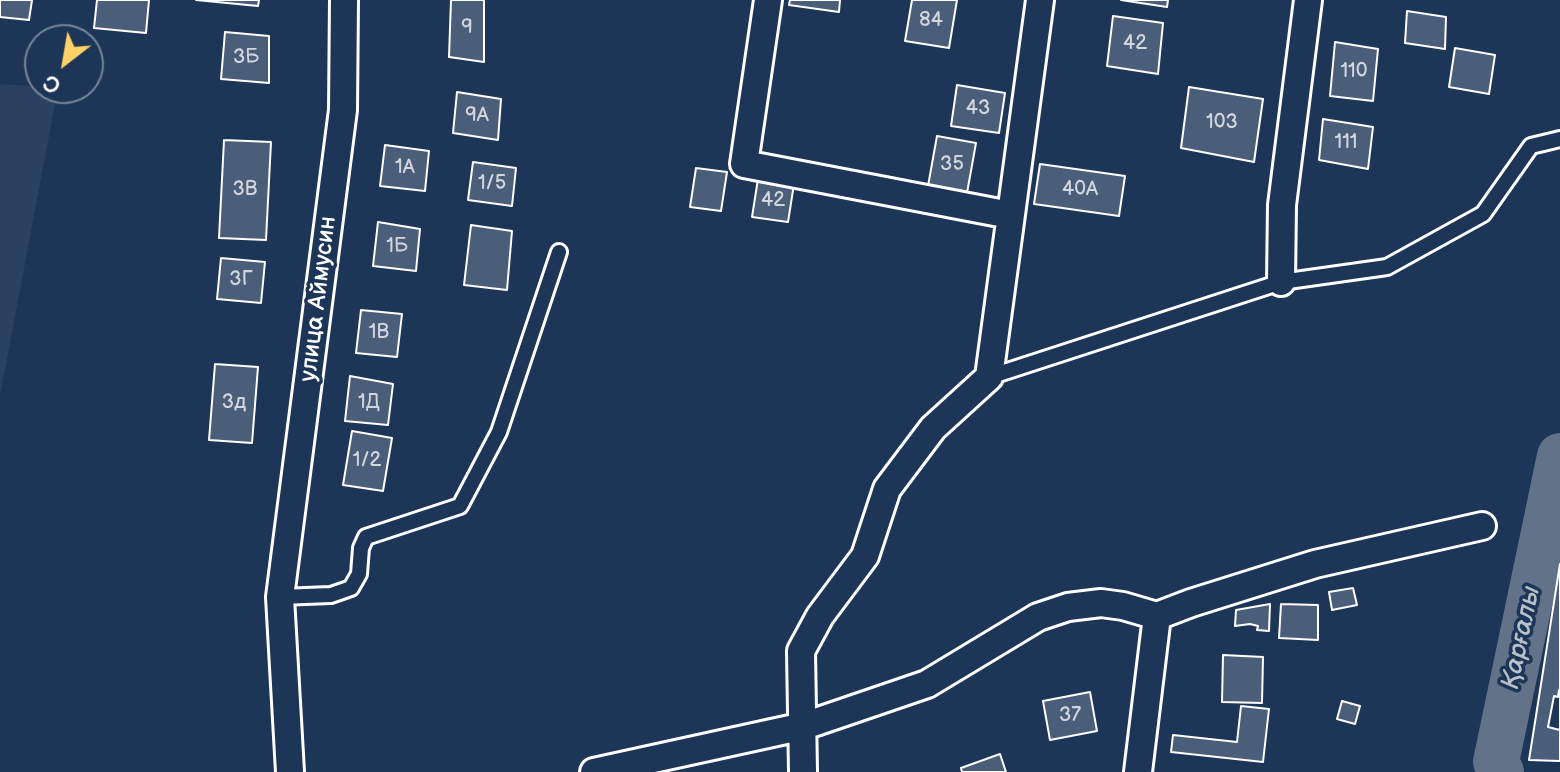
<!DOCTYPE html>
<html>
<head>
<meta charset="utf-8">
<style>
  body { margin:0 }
  #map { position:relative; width:1560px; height:772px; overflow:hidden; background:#1d3557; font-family:"Balsamiq Sans",sans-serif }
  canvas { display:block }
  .north { position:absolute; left:24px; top:24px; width:80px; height:80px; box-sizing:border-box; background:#1d3557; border:2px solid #77869a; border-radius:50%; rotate:211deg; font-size:22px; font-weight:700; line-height:32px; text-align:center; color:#fff }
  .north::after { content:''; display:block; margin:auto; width:28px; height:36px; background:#ffd166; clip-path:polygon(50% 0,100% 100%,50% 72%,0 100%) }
</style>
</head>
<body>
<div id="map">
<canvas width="1560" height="772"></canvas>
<div class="north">С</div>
</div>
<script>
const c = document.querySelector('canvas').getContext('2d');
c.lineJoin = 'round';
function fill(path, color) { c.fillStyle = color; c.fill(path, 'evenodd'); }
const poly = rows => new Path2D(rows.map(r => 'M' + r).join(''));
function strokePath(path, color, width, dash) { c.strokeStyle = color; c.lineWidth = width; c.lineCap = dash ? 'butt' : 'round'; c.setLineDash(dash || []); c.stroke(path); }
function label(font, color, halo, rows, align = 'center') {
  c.font = font + ' "Balsamiq Sans",sans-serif'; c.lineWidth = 7; c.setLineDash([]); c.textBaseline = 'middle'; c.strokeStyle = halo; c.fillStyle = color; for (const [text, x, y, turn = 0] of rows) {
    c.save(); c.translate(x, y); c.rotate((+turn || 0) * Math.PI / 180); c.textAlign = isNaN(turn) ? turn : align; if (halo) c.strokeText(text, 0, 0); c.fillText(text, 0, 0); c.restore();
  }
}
fill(poly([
  [0,84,58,88,0,396]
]), '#2a4161');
strokePath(poly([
  [1501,772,1496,762,1560,456]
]), '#617289', 46);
const building = poly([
  [0,0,32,0,29,20,0,17,0,0],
  [97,0,149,0,146,33,94,28,97,0],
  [196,0,259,0,258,6,196,0],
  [451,0,484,0,484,62,449,57,451,0],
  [790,0,840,0,839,12,789,5,790,0],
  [912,0,957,0,949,48,905,41,912,0],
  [1121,0,1168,0,1167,7,1121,0],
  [1407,11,1446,17,1445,49,1405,43,1407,11],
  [1113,16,1163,23,1158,74,1107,66,1113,16],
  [225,32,269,36,269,83,221,79,225,32],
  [1335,42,1378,49,1373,101,1330,96,1335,42],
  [1455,48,1495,55,1489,94,1449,87,1455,48],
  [957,85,1005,93,999,133,951,126,957,85],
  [1189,87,1263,99,1254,162,1181,148,1189,87],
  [457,92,501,99,498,140,453,133,457,92],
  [1323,119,1373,127,1368,169,1319,160,1323,119],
  [937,136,976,143,967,193,928,186,937,136],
  [224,140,271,142,266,240,219,238,224,140],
  [385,145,429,151,425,191,380,186,385,145],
  [473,162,516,168,512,206,468,200,473,162],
  [1040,164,1125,176,1119,216,1034,204,1040,164],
  [696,168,727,172,721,211,690,207,696,168],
  [758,179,794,184,788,222,752,217,758,179],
  [378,222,420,229,416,271,373,266,378,222],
  [471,225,512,231,507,290,464,285,471,225],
  [221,258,265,262,261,303,217,299,221,258],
  [361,310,402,314,397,357,356,353,361,310],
  [215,364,258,367,252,443,209,440,215,364],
  [350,376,393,384,388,425,345,421,350,376],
  [352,431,392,438,383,491,343,485,352,431],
  [1560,564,1560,761,1529,760,1560,564],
  [1353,588,1357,605,1332,610,1329,592,1353,588],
  [1270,604,1269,631,1257,630,1258,626,1250,624,1235,626,1236,610,1270,604],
  [1281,604,1318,605,1318,640,1279,638,1281,604],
  [1223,655,1263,657,1262,703,1222,702,1223,655],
  [1559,690,1560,690,1560,730,1548,727,1554,696,1558,697,1559,690],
  [1090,692,1097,731,1050,740,1043,701,1090,692],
  [1342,701,1360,706,1355,724,1337,719,1342,701],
  [1241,706,1269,709,1263,762,1171,752,1173,735,1237,742,1241,706],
  [1000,754,1006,772,962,772,961,768,1000,754]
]);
fill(building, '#4a5d79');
strokePath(building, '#fff', 2);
const lane = poly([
  [989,377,1281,282,1387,267,1483,214,1531,146,1560,139],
  [280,597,331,595,351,588,359,574,361,548,366,537,460,506,499,432,559,252]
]);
const street = poly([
  [768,0,744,164,1010,215],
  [1281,282,1282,205,1308,0],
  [290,772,280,597,343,110,344,0],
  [594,772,804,726,927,684,1038,617,1068,607,1101,603,1123,606,1157,616,1191,603,1315,564,1482,526],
  [803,772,801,651,820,616,865,556,887,489,933,428,989,377,1040,0],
  [1138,772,1157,616]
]);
strokePath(lane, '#fff', 20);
strokePath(street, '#fff', 32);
strokePath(lane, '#1d3557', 14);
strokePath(street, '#1d3557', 26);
label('20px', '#d2d6de', null, [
  ["84",931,21],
  ["9",467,28],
  ["42",1135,44],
  ["3Б",246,58],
  ["110",1354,72],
  ["43",978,109],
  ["9А",477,116],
  ["103",1222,123],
  ["111",1346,143],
  ["35",952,165],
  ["1А",405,168],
  ["1/5",492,184],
  ["3В",245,190],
  ["40А",1080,190],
  ["42",773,201],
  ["1Б",397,247],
  ["3Г",241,280],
  ["1В",379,333],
  ["3д",234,403],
  ["1Д",369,403],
  ["1/2",367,461],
  ["37",1070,716]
]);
label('24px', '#fff', '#1d3557', [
  ["улица Аймусин",319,299,-83]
]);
label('italic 26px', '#b8c0ca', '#1d3557', [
  ["Қарғалы",1522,638,-78]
]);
</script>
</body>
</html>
